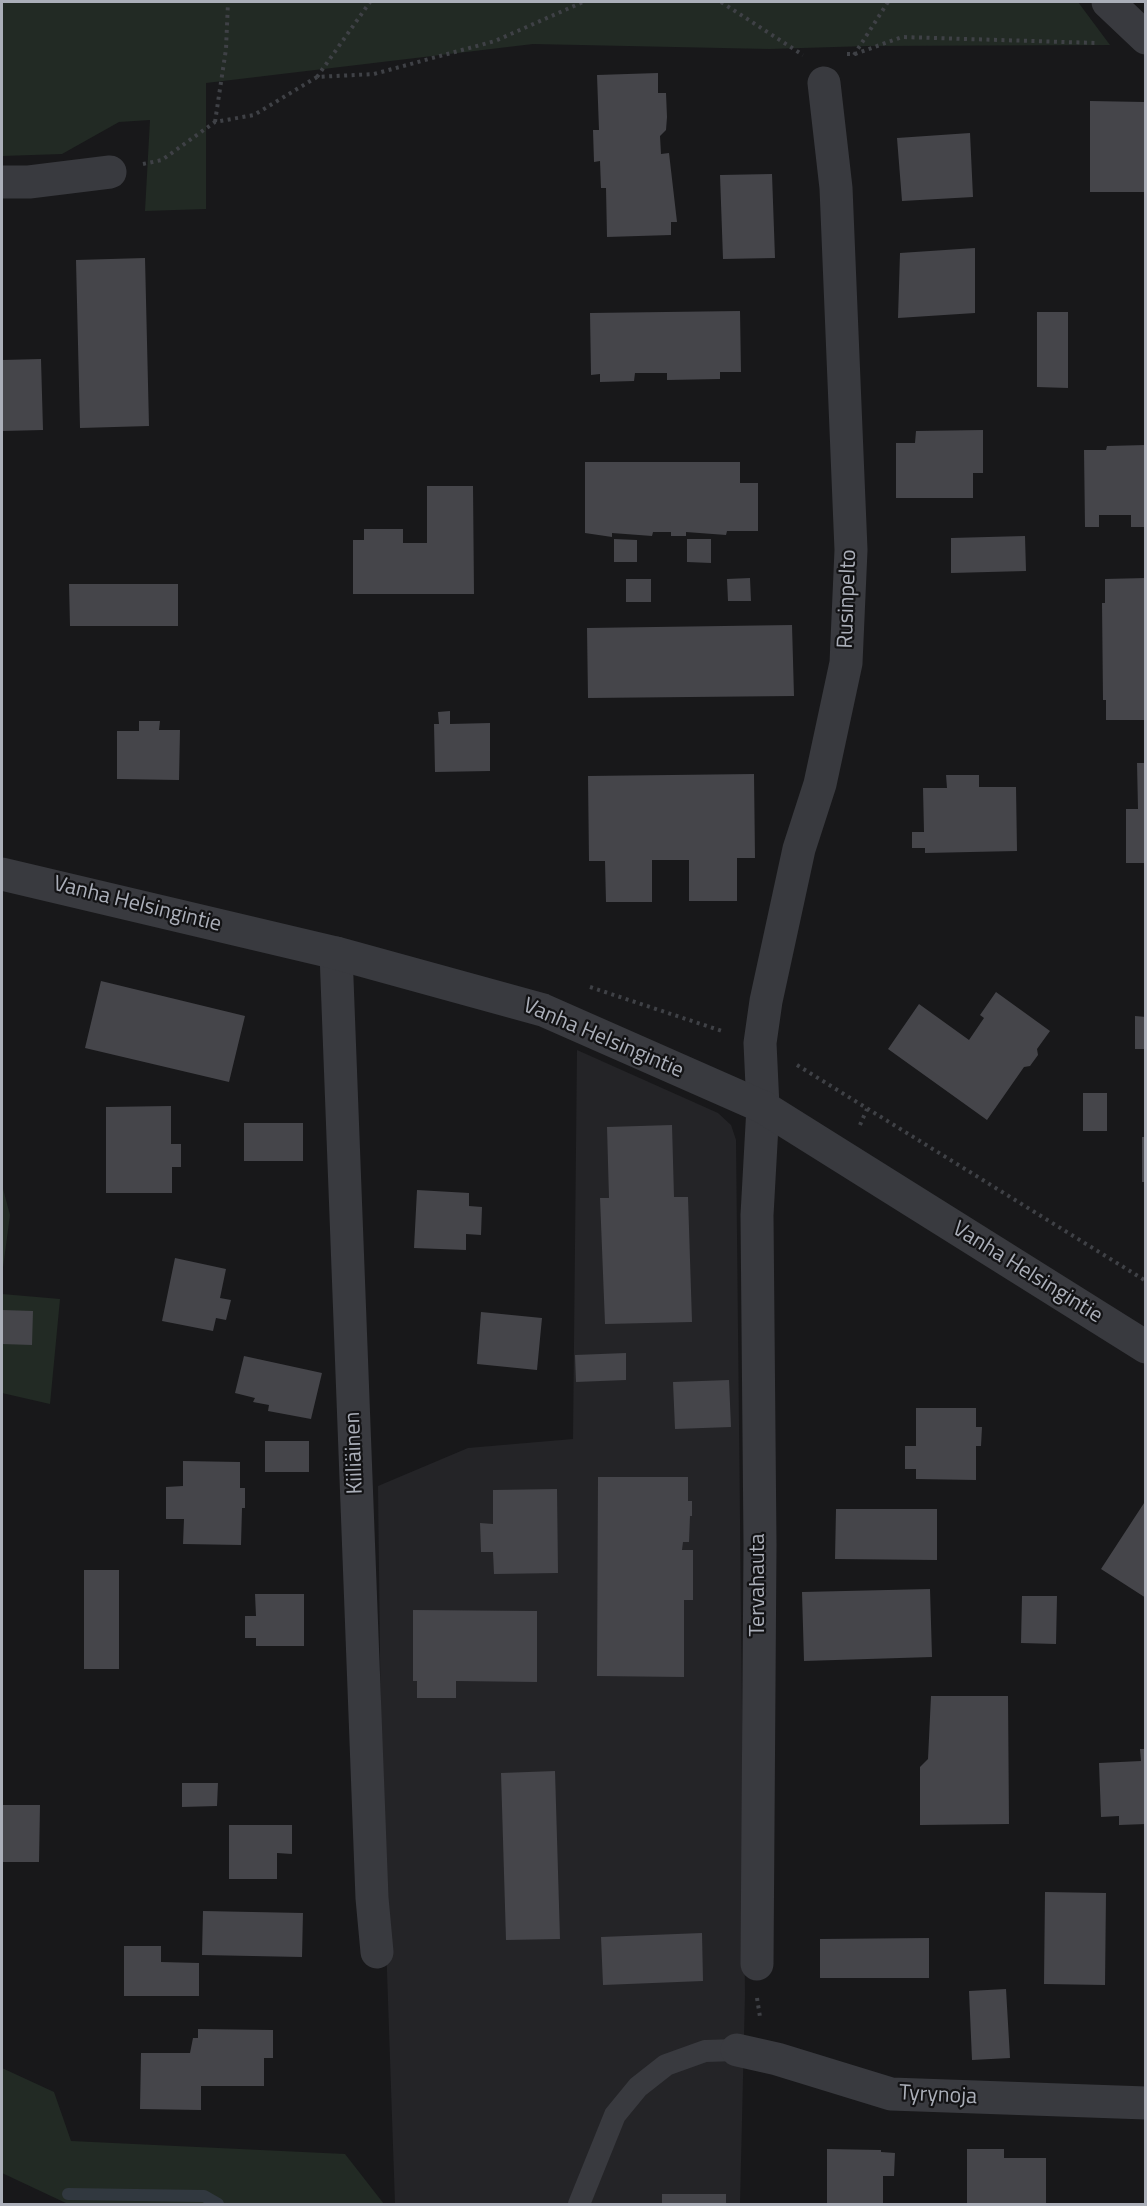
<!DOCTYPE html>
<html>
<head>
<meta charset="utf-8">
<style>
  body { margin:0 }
  #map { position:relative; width:1147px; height:2206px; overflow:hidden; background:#18181a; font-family:"Titillium Web",sans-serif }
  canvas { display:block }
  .frame { position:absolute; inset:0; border:3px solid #abafb9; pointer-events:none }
</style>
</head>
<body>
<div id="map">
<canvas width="1147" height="2206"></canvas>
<div class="frame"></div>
</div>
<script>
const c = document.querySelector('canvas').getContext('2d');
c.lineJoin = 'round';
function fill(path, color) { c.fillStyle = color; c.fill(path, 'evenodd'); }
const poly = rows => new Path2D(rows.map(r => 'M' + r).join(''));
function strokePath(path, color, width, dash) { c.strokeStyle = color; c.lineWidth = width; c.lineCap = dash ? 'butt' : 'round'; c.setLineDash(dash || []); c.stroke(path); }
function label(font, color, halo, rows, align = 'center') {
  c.font = font + ' "Titillium Web",sans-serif'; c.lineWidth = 4.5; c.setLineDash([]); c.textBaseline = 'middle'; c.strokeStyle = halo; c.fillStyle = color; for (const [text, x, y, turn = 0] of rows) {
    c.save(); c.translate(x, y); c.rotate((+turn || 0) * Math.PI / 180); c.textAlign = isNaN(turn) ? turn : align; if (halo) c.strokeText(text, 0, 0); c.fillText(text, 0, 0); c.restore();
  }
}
fill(poly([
  [577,1050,718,1113,731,1125,736,1140,745,1994,740,2204,395,2204,382,1826,378,1486,468,1448,573,1439]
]), '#242427');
fill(poly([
  [2,2,1078,2,1110,45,868,46,769,49,533,44,206,83,206,209,145,211,150,120,119,122,62,154,2,156],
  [2,1185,10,1215,2,1275],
  [2,1294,60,1299,50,1404,2,1393],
  [2,2068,54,2092,71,2141,345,2154,384,2204,68,2204,2,2173]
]), '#222a24');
strokePath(poly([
  [68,2194,204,2196,218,2204]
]), '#31383f', 12);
fill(poly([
  [658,73,658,93,666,93,667,117,666,130,660,136,661,154,669,153,677,222,671,222,671,235,607,237,606,188,601,188,600,161,594,162,593,130,599,130,597,75],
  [1090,101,1145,102,1144,192,1090,192],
  [970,133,973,197,902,201,897,138],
  [772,174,775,258,723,259,720,175],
  [975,248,975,313,898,318,900,253],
  [145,258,149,426,80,428,76,260],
  [740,311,741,372,720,372,720,379,667,380,667,373,635,373,634,381,600,382,600,374,591,375,590,313],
  [1037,312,1068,312,1068,388,1037,387],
  [41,359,43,430,2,431,2,360],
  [983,430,983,473,973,473,973,498,896,498,896,443,915,443,916,431],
  [1146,445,1146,527,1131,527,1131,515,1099,515,1099,527,1085,527,1084,450,1106,450,1107,446],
  [585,462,740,462,740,483,758,483,758,531,727,531,726,535,686,532,686,536,671,536,671,532,653,532,652,536,612,533,612,537,585,533],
  [427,486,473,486,474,594,353,594,353,540,364,540,364,529,403,529,403,543,427,543],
  [1025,536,1026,571,951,573,951,538],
  [614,539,637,540,637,562,614,562],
  [687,539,711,539,711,563,687,562],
  [750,578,751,601,728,601,727,579],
  [1146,578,1146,720,1106,720,1106,700,1103,700,1102,603,1105,603,1105,579],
  [626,579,651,579,651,602,626,602],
  [69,584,178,584,178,626,70,626],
  [792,625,794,696,588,698,587,628],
  [450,711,450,724,490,723,490,771,435,772,434,724,439,724,438,712],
  [139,721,160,721,159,730,180,730,179,780,117,779,117,731,139,731],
  [1137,763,1146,763,1146,863,1126,863,1126,809,1138,809],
  [754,774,755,858,737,858,737,901,689,901,689,860,652,860,652,902,606,902,605,861,589,861,588,776],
  [946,775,979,775,979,787,1016,787,1017,851,925,853,925,848,912,848,912,832,924,832,923,788,947,788],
  [101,981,245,1016,229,1082,85,1048],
  [996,992,1050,1031,1037,1049,1038,1055,1030,1066,1024,1067,987,1120,888,1049,919,1004,969,1040,984,1018,980,1015],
  [1135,1016,1146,1017,1146,1049,1135,1049],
  [1083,1093,1107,1093,1107,1131,1083,1131],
  [171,1106,171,1144,181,1144,181,1167,172,1167,172,1193,106,1193,106,1107],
  [244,1123,303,1123,303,1161,244,1161],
  [672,1125,674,1197,688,1197,692,1322,605,1324,600,1198,609,1198,607,1127],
  [1142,1137,1146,1137,1146,1182,1142,1182],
  [417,1190,469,1193,469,1206,482,1207,481,1235,466,1234,466,1250,414,1248],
  [175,1258,226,1269,220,1298,231,1300,226,1320,216,1318,213,1331,162,1321],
  [2,1310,33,1311,32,1345,2,1344],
  [481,1312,542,1318,537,1370,477,1364],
  [626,1353,626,1380,576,1382,575,1355],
  [244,1356,322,1373,311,1419,268,1411,269,1405,253,1402,255,1398,235,1393],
  [729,1380,731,1427,675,1429,673,1382],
  [916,1408,976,1408,976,1427,982,1427,981,1446,976,1446,976,1480,916,1479,916,1469,905,1469,905,1446,916,1446],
  [265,1441,309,1441,309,1472,265,1472],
  [183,1461,240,1462,240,1488,245,1488,245,1508,242,1508,241,1545,183,1544,184,1519,166,1519,166,1487,183,1486],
  [598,1477,688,1477,688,1501,692,1501,692,1516,690,1516,689,1542,683,1542,682,1550,693,1550,693,1600,684,1600,684,1677,597,1676],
  [557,1489,558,1573,494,1574,493,1552,481,1552,480,1523,493,1524,493,1490],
  [1146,1500,1146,1598,1101,1569],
  [836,1509,937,1509,937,1560,835,1559],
  [84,1570,119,1570,119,1669,84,1669],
  [930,1589,932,1657,804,1661,802,1592],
  [255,1594,304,1594,304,1646,256,1646,256,1638,245,1638,245,1616,256,1616],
  [1022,1596,1057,1596,1056,1644,1021,1643],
  [413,1610,537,1611,537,1682,456,1681,456,1698,417,1698,417,1681,413,1681],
  [931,1696,1008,1696,1009,1824,920,1825,920,1767,928,1759],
  [1140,1749,1146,1749,1146,1824,1119,1825,1119,1816,1101,1817,1099,1763,1141,1761],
  [555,1771,560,1939,506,1940,501,1773],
  [182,1783,218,1783,217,1806,182,1807],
  [2,1805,40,1805,39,1862,2,1862],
  [229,1825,292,1825,292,1854,277,1853,277,1879,229,1879],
  [1045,1892,1106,1893,1105,1985,1044,1984],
  [203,1911,303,1913,302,1957,202,1955],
  [702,1933,703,1981,603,1985,601,1937],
  [929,1938,929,1978,820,1978,820,1939],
  [124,1946,161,1946,161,1962,199,1963,199,1996,124,1996],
  [1006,1989,1010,2058,972,2060,969,1991],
  [198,2029,273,2030,273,2058,264,2058,264,2086,201,2086,201,2110,140,2109,141,2053,190,2053,193,2038,198,2038],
  [827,2149,881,2150,881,2152,895,2153,894,2176,883,2176,883,2204,827,2204],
  [967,2149,1004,2149,1004,2158,1046,2158,1046,2204,967,2204],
  [662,2194,726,2194,726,2204,662,2204]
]), '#45454a');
strokePath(poly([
  [721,2,803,55],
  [847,54,855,54,902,37,1097,43],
  [854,55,888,2],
  [317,77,370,2],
  [215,122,226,49,228,2],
  [143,164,162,160,215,122,254,115,317,77,374,74,495,41,583,2],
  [590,987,725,1032],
  [797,1065,1146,1281],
  [860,1125,867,1109],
  [757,1998,760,2017]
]), '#3f4146', 4, [3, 4.5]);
strokePath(poly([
  [579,2204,615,2115,638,2087,666,2065,705,2051,737,2050]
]), '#393a3f', 22);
strokePath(poly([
  [1108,2,1146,38],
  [2,182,29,182,110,172],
  [336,953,372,1898,377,1952],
  [757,1964,760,1545,757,1215,763,1107,760,1043,766,1001,799,849,820,784,846,663,851,550,836,188,824,83],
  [737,2050,777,2059,891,2094,1146,2103]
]), '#393a3f', 33);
strokePath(poly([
  [2,874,336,953,543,1010,763,1107,1146,1347]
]), '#393a3f', 33);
label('22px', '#abafb9', '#131315', [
  ["Rusinpelto",848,599,-88],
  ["Vanha Helsingintie",137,905,14],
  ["Vanha Helsingintie",603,1039,23],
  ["Vanha Helsingintie",1027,1273,32],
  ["Kiiliäinen",355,1453,-92],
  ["Tervahauta",759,1585,-90],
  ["Tyrynoja",938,2096,3]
]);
</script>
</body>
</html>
